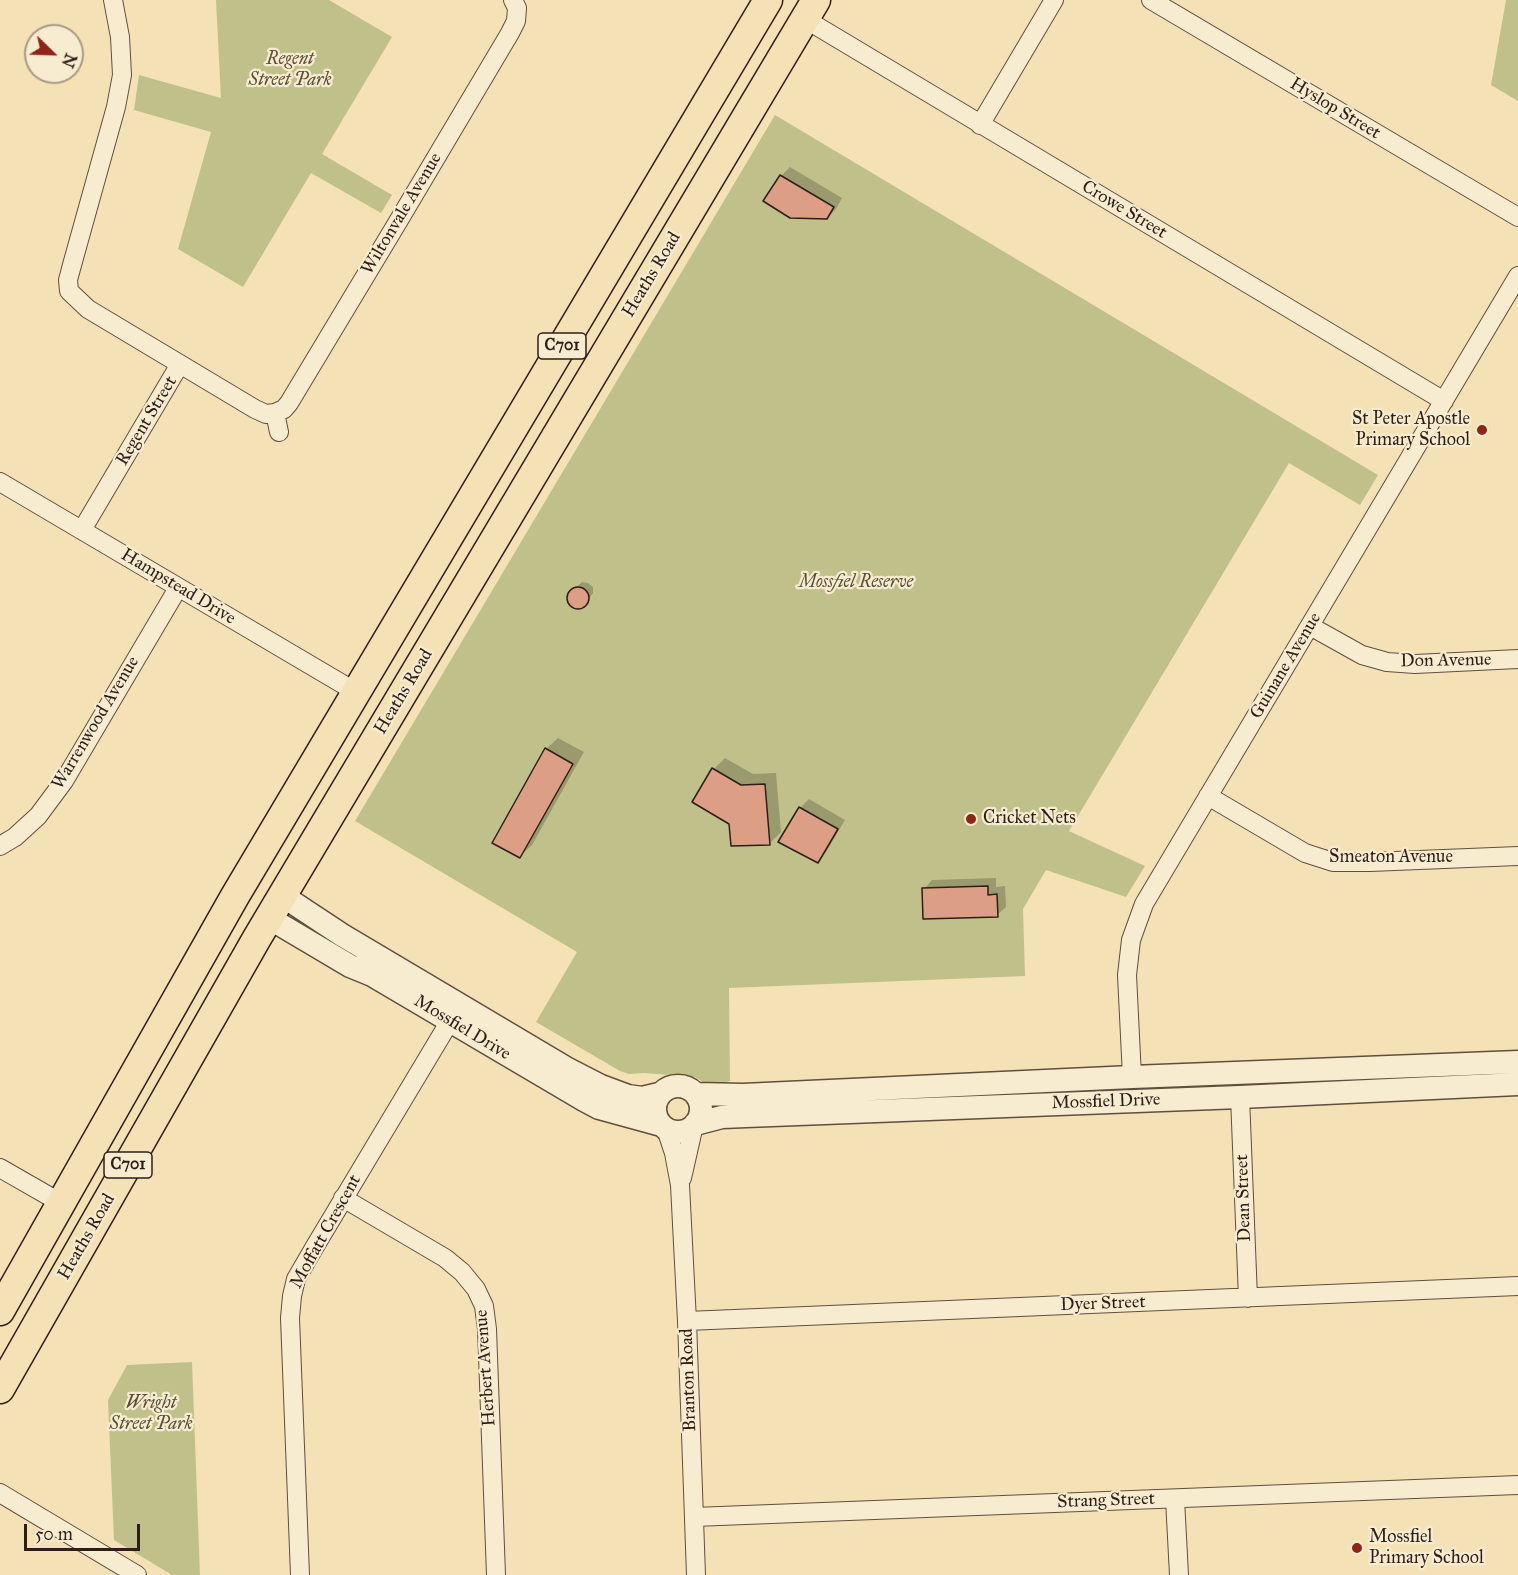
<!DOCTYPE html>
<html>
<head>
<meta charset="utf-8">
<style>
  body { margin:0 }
  #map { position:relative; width:1518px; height:1575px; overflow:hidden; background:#f4e1b6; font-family:"IM FELL Great Primer",serif }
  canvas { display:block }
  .north { position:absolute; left:24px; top:24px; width:60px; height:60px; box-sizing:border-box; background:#f8ecd0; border:2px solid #a89a86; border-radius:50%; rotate:113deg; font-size:16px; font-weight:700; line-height:24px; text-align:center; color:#2f1e17 }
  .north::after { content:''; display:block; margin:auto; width:21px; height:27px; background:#8f2418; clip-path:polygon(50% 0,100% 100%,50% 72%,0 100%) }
  .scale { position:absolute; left:24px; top:1524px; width:116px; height:27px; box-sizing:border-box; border:3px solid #2f1e17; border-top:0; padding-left:8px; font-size:18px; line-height:21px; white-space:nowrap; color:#2f1e17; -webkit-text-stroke:4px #f8ecd0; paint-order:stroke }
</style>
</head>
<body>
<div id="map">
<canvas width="1518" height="1575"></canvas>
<div class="north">N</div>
<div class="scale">50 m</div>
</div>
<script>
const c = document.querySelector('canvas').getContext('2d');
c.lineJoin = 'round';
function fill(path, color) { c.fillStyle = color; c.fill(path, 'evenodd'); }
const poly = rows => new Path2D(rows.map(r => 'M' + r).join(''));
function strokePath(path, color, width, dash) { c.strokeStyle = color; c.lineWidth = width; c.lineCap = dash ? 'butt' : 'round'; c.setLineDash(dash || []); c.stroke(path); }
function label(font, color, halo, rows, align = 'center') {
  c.font = font + ' "IM FELL Great Primer",serif'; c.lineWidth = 4.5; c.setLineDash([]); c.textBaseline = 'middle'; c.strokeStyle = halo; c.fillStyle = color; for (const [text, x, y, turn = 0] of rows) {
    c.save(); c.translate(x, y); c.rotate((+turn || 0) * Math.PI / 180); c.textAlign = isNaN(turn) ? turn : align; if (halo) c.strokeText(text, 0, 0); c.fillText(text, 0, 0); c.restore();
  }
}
fill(poly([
  [216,0,329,0,392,37,322,154,392,195,381,213,311,173,243,287,178,249,211,132,134,110,139,75,221,98],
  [1506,0,1518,0,1518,101,1491,85],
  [775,115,1378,475,1360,505,1289,463,1069,831,1145,866,1126,897,1046,870,1023,909,1025,976,729,988,730,1081,711,1087,695,1077,644,1073,629,1074,620,1071,536,1022,577,952,355,821],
  [192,1362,200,1575,172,1575,114,1540,108,1400,127,1365]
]), '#c0c18a');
fill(poly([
  [790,167,842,198,836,209,827,218,781,176],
  [582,582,588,583,593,587,593,593,584,605,575,606,570,603,569,594],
  [558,738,584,752,532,845,520,856,546,749],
  [725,758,753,774,776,773,781,832,770,843,731,824,714,769],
  [809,799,845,820,826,852,817,861,800,808],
  [996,878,996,887,1005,886,1006,907,997,915,924,889,932,880]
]), '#0003');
const building = poly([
  [780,175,834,207,827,219,790,218,763,201,780,175],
  '567 598a11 11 0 1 1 22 0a11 11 0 1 1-22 0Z',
  [545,748,573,764,520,858,492,843,545,748],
  [712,768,741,785,765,784,770,845,731,846,729,824,692,802,712,768],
  [799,807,838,829,818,863,778,842,799,807],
  [988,886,988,895,997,894,998,917,923,919,922,888,988,886]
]);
fill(building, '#dc9e85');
strokePath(building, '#2f1e17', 1.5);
const minor = poly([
  [113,0,120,37,122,75,116,107,72,265,68,280,69,291,88,309,255,409,266,414,275,413,284,409,289,403,399,220,510,33,516,21,517,8,513,0],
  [1151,0,1518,217],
  [805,19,1444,401],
  [980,125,1054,0],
  [275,413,279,432],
  [0,482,356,692],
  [82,530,180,364],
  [1310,626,1362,655,1387,662,1415,664,1518,659],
  [1208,796,1305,853,1333,862,1370,862,1518,856],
  [0,846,15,837,38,816,64,781,178,588],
  [1132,1077,1127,975,1131,940,1144,904,1518,276],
  [1240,1097,1248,1298],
  [666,1129,674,1153,680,1185,687,1321,696,1575],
  [0,1168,61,1203],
  [682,1178,694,1125],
  [343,1198,445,1258,462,1272,476,1289,484,1306,487,1329,496,1575],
  [687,1321,1518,1286],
  [0,1493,137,1575],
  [1175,1499,1179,1575],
  [694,1517,1518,1485],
  [300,1575,290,1318,292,1296,296,1279,314,1248,450,1021]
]);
const tertiary = poly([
  [283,896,342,935,566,1068,601,1086,628,1096,642,1098,659,1094],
  [269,918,350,966,372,975,584,1100,599,1108,661,1125],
  '655 1109a23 23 0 1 1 46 0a23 23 0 1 1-46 0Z',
  [696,1094,743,1095,1132,1077,1518,1062],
  [695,1124,722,1117,746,1116,1240,1097,1518,1084]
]);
const primary = poly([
  [0,1311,235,896,768,0],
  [0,1389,257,938,816,0]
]);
strokePath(minor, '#604f3f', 20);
strokePath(tertiary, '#604f3f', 25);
strokePath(primary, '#2f1e17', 31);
strokePath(minor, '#f8ecd0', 18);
strokePath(tertiary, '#f8ecd0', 22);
strokePath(primary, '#f4e1b6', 28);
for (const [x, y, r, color] of [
  [1482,430,6,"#8f2418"],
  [971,819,6,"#8f2418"],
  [1357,1548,6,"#8f2418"]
]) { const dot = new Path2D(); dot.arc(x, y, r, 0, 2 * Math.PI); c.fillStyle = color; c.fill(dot); strokePath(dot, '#f8ecd0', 2); }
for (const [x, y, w] of [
  [562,346,48],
  [128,1165,48]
]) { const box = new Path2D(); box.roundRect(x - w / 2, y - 13, w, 26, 4.5); c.fillStyle = '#f8ecd0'; c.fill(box); strokePath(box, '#2f1e17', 1.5); }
label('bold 16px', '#2f1e17', null, [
  ["C701",562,346],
  ["C701",128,1165]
]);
label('italic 18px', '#5a4f3a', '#f8ecd0', [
  ["Regent",290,60],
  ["Street Park",290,81],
  ["Mossfiel Reserve",856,583],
  ["Wright",151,1404],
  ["Street Park",151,1425]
]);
label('18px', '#2f1e17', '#f8ecd0', [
  ["Hyslop Street",1335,109,31],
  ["Crowe Street",1124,210,31],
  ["Wiltonvale Avenue",402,214,-59],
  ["Heaths Road",652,275,-59],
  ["Regent Street",147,421,-59],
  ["Hampstead Drive",178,587,31],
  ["Don Avenue",1446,661,-1],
  ["Guinane Avenue",1286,666,-59],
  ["Heaths Road",404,692,-59],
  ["Warrenwood Avenue",96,723,-59],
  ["Smeaton Avenue",1391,858],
  ["Mossfiel Drive",462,1028,31],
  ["Mossfiel Drive",1106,1102,-2],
  ["Dean Street",1244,1198,-92],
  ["Moffatt Crescent",326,1232,-61],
  ["Heaths Road",87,1237,-60],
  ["Dyer Street",1103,1304,-2],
  ["Herbert Avenue",486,1368,-94],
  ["Branton Road",689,1380,-92],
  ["Strang Street",1106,1501,-2]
]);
label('18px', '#2f1e17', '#f8ecd0', [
  ["St Peter Apostle",1470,420,"right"],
  ["Primary School",1470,441,"right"],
  ["Cricket Nets",983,819],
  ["Mossfiel",1369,1538],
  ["Primary School",1369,1559]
], 'left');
</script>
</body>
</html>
